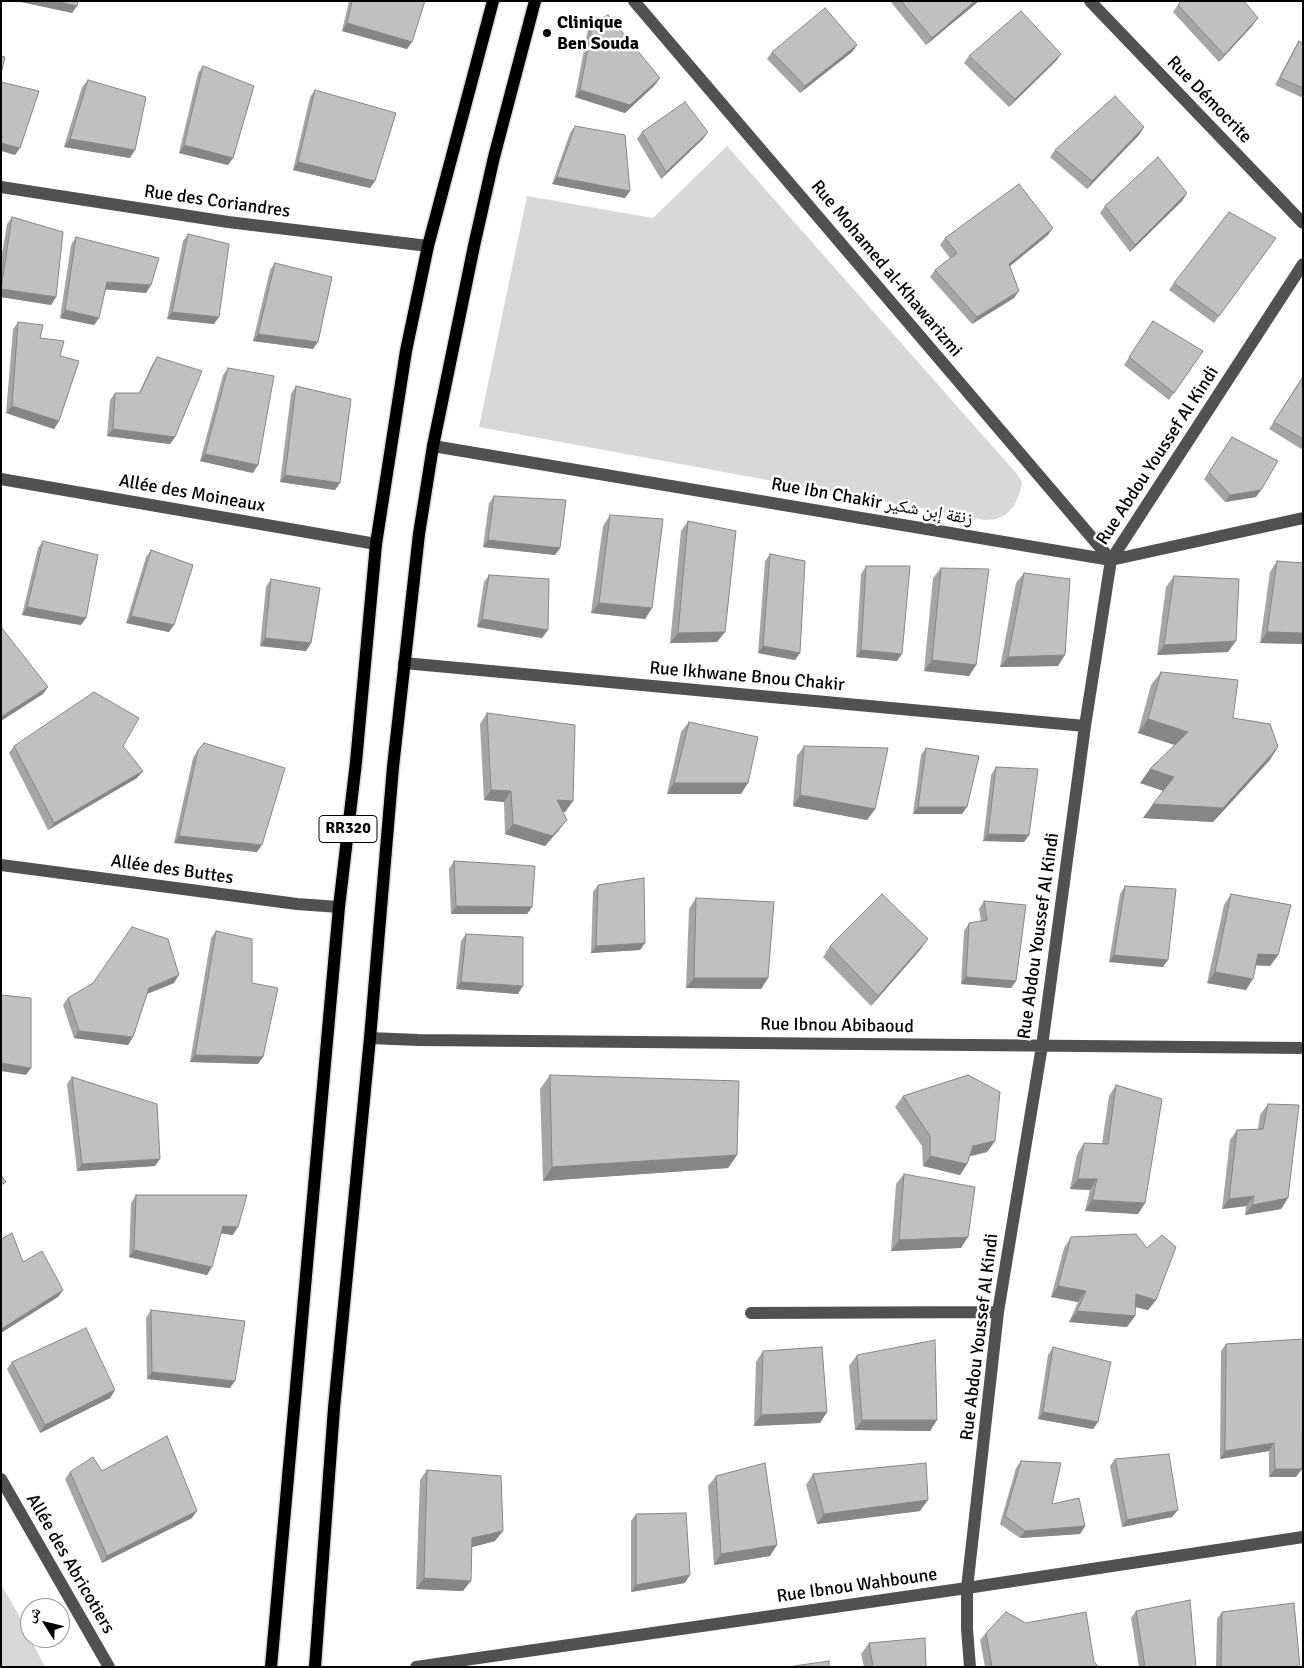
<!DOCTYPE html>
<html>
<head>
<meta charset="utf-8">
<style>
  body { margin:0 }
  #map { position:relative; width:1304px; height:1668px; overflow:hidden; background:#fff; font-family:Signika,"Noto Naskh Arabic",sans-serif }
  canvas { display:block }
  .frame { position:absolute; inset:0; border:2px solid #000; pointer-events:none }
  .north { position:absolute; left:20px; top:1598px; width:50px; height:50px; box-sizing:border-box; background:#fff; border:1px solid #999; border-radius:50%; rotate:306deg; font-size:14px; font-weight:700; line-height:20px; text-align:center; color:#000 }
  .north::after { content:''; display:block; margin:auto; width:18px; height:22px; background:#000; clip-path:polygon(50% 0,100% 100%,50% 72%,0 100%) }
</style>
</head>
<body>
<div id="map">
<canvas width="1304" height="1668"></canvas>
<div class="frame"></div>
<div class="north">ش</div>
</div>
<script>
const c = document.querySelector('canvas').getContext('2d');
c.lineJoin = 'round';
function fill(path, color) { c.fillStyle = color; c.fill(path, 'evenodd'); }
const poly = rows => new Path2D(rows.map(r => 'M' + r).join(''));
function strokePath(path, color, width, dash) { c.strokeStyle = color; c.lineWidth = width; c.lineCap = dash ? 'butt' : 'round'; c.setLineDash(dash || []); c.stroke(path); }
function label(font, color, halo, rows, align = 'center') {
  c.font = font + ' Signika,"Noto Naskh Arabic",sans-serif'; c.lineWidth = 5; c.setLineDash([]); c.textBaseline = 'middle'; c.strokeStyle = halo; c.fillStyle = color; for (const [text, x, y, turn = 0] of rows) {
    c.save(); c.translate(x, y); c.rotate((+turn || 0) * Math.PI / 180); c.textAlign = isNaN(turn) ? turn : align; if (halo) c.strokeText(text, 0, 0); c.fillText(text, 0, 0); c.restore();
  }
}
fill(poly([
  [727,146,1017,474,1022,482,1020,492,1014,506,1005,515,997,519,985,520,479,427,527,196,653,218],
  [1,1584,17,1612,45,1667,1,1667]
]), '#d8d8d8');
const major = poly([
  [271,1667,339,907,356,762,376,544,406,351,428,246,493,1],
  [315,1667,334,1408,370,1038,393,767,419,534,433,446,474,246,494,157,535,1]
]);
strokePath(major, '#dbdbdb', 15);
strokePath(poly([
  [634,1,1111,560],
  [1090,1,1303,223],
  [1,187,228,222,428,246],
  [433,446,1111,560,1303,518],
  [1,479,376,544],
  [404,663,1085,726],
  [1,865,297,904,339,907],
  [370,1038,418,1040,1303,1048],
  [751,1313,998,1312],
  [1,1479,109,1667],
  [416,1667,967,1588,1303,1537],
  [970,1667,967,1629,967,1588,998,1312,1042,1046,1085,726,1111,560,1303,264]
]), '#515151', 12);
strokePath(major, '#000', 12);
fill(poly([
  [349,1,425,1,407,49,342,31],
  [890,1,979,1,926,45],
  [1178,5,1253,25,1219,62,1173,12],
  [593,22,655,85,625,113,575,97,588,29],
  [1299,41,1303,44,1303,98,1275,85,1294,49],
  [857,45,852,52,800,93,767,59,772,52],
  [1061,54,1056,61,1009,107,964,63,969,56],
  [203,66,233,158,228,165,179,153,198,73],
  [88,80,130,158,64,147,82,87],
  [315,90,375,181,370,188,293,170,310,97],
  [575,126,630,191,625,198,552,184,570,133],
  [1144,127,1139,135,1087,189,1050,157,1055,150],
  [642,132,703,139,661,179,637,139],
  [1187,193,1182,201,1130,252,1100,213,1105,206],
  [12,217,56,297,51,305,1,297,1,260,7,224],
  [188,234,214,324,167,319,183,241],
  [1048,235,1010,266,1014,298,972,324,930,277,935,270,950,258,940,245,945,238],
  [76,237,146,293,105,289,99,318,94,325,60,318,71,245],
  [1276,238,1214,323,1169,290,1174,283],
  [275,263,313,349,253,341,270,270],
  [18,322,40,338,60,356,59,421,54,429,6,413,13,329],
  [1148,328,1203,351,1169,400,1124,365],
  [157,357,175,437,170,444,107,436,110,400,115,393,139,393,152,365],
  [228,368,253,473,200,461,223,375],
  [1303,376,1303,450,1269,429],
  [296,386,340,483,335,490,280,482,291,394],
  [1232,437,1256,497,1225,502,1204,479],
  [494,496,560,548,555,555,483,547,489,503],
  [610,515,652,608,645,619,591,613,603,526],
  [688,521,725,632,717,642,670,643,681,531],
  [43,541,81,625,22,615,38,548],
  [151,550,169,632,126,623,146,557],
  [770,554,800,653,795,660,758,653,765,561],
  [1277,561,1303,644,1260,643,1270,572],
  [866,566,897,661,856,657,861,574],
  [941,568,976,665,969,676,924,671,933,578],
  [1024,573,1058,666,1000,667,1016,583],
  [489,575,548,630,542,638,477,627,484,582],
  [1174,576,1228,652,1157,655,1166,587],
  [271,579,311,643,306,651,260,646,266,587],
  [1161,672,1278,747,1269,761,1213,822,1143,818,1163,791,1140,783,1175,745,1138,733,1151,685],
  [487,713,573,801,565,812,563,812,559,830,545,846,505,834,504,802,484,800,480,724],
  [689,722,741,794,667,794,681,732],
  [14,746,123,746,137,778,48,830,9,753],
  [804,746,875,809,867,820,793,806,797,756],
  [926,748,962,814,913,814,921,755],
  [198,750,257,852,174,843,193,758],
  [996,767,1029,835,1024,842,983,841,991,775],
  [454,861,532,907,527,914,451,914,449,869],
  [598,885,645,943,640,950,591,953,593,892],
  [1125,886,1163,967,1109,962,1120,894],
  [1231,894,1278,955,1270,966,1256,965,1246,990,1207,983,1224,905],
  [696,898,768,978,761,989,686,988,689,909],
  [984,901,1016,981,1011,988,961,984,964,931,969,923,981,921,979,909],
  [216,931,252,983,258,1064,190,1062,211,938],
  [466,934,518,994,456,989,461,941],
  [830,946,920,950,871,1006,823,957],
  [174,983,147,994,133,1037,128,1045,74,1038,63,1005,68,998],
  [550,1075,737,1155,728,1168,543,1181,540,1089],
  [72,1077,155,1166,77,1171,67,1084],
  [1116,1085,1145,1203,1138,1214,1085,1211,1090,1190,1070,1189,1077,1154,1084,1143,1102,1144,1109,1096],
  [903,1096,995,1141,987,1152,970,1156,967,1164,960,1175,923,1166,922,1146,895,1107],
  [1268,1104,1288,1198,1281,1209,1245,1215,1246,1206,1222,1209,1230,1140,1237,1130,1258,1129,1260,1115],
  [904,1174,961,1248,891,1251,896,1184],
  [136,1195,233,1235,221,1233,207,1275,129,1257,131,1203],
  [1071,1237,1156,1300,1148,1310,1135,1307,1135,1316,1127,1327,1069,1322,1078,1302,1051,1297,1064,1248],
  [151,1310,230,1388,147,1379,146,1318],
  [1226,1344,1296,1477,1269,1477,1269,1451,1220,1459,1221,1351],
  [1053,1347,1098,1422,1093,1429,1038,1419,1048,1355],
  [763,1351,827,1412,820,1423,754,1426,756,1362],
  [857,1355,937,1420,930,1431,855,1430,849,1366],
  [12,1362,115,1390,110,1398,40,1433,7,1369],
  [1115,1459,1172,1517,1122,1527,1110,1466],
  [1021,1461,1052,1504,1085,1526,1080,1534,1020,1538,1000,1524,1016,1468],
  [427,1470,495,1541,472,1547,463,1591,416,1589,420,1480],
  [102,1471,192,1518,102,1563,65,1479,70,1472],
  [813,1474,920,1511,817,1524,806,1485],
  [716,1476,770,1556,714,1565,708,1486],
  [636,1514,685,1583,631,1592,631,1521],
  [1136,1611,1196,1667,1139,1667,1131,1618],
  [1222,1612,1300,1667,1216,1667,1217,1619],
  [986,1633,1094,1662,1099,1667,985,1667,980,1640],
  [869,1643,926,1667,864,1667,861,1654]
]), '#a5a5a5');
fill(poly([
  [16,1,55,1,77,6,72,13],
  [975,1,979,1,926,45,932,38],
  [1258,18,1253,25,1219,62,1224,55],
  [347,23,412,42,407,49,342,31],
  [857,45,852,52,800,93,805,86],
  [1061,54,1056,61,1009,107,1015,99],
  [660,78,655,85,625,113,575,97,580,90],
  [1144,127,1139,135,1087,189,1092,181],
  [708,132,703,139,661,179,666,172],
  [70,139,135,150,130,158,64,147],
  [1,143,20,148,15,155,1,151],
  [184,145,233,158,228,165,179,153],
  [298,162,375,181,370,188,293,170],
  [557,177,630,191,625,198,552,184],
  [1187,193,1182,201,1130,252,1135,245],
  [1053,228,1048,235,1004,271,1009,264],
  [107,282,151,285,146,293,102,289],
  [1,289,56,297,51,305,1,297],
  [1019,291,1014,298,972,324,977,317],
  [65,310,99,318,94,325,60,318],
  [172,312,219,317,214,324,167,319],
  [258,334,318,342,313,349,253,341],
  [12,406,59,421,54,429,6,413],
  [113,429,175,437,170,444,107,436],
  [205,454,258,465,253,473,200,461],
  [285,475,340,483,335,490,280,482],
  [1261,490,1256,497,1225,502,1230,495],
  [488,540,560,548,555,555,483,547],
  [599,603,652,608,645,619,591,613],
  [27,607,86,618,81,625,22,615],
  [131,616,174,625,169,632,126,623],
  [482,619,548,630,542,638,477,627],
  [725,632,717,642,670,643,678,633],
  [1267,632,1303,633,1303,644,1260,643],
  [265,638,311,643,306,651,260,646],
  [1236,641,1228,652,1157,655,1164,645],
  [763,646,800,653,795,660,758,653],
  [861,650,902,654,897,661,856,657],
  [1065,655,1058,666,1000,667,1008,657],
  [932,660,976,665,969,676,924,671],
  [48,687,43,694,1,721,1,717],
  [1148,719,1188,732,1178,746,1138,733],
  [1278,747,1269,761,1213,822,1143,818,1153,804],
  [1150,769,1174,777,1164,791,1140,783],
  [143,771,137,778,48,830,54,823],
  [674,783,748,783,741,794,667,794],
  [491,790,511,791,504,802,484,800],
  [800,795,875,809,867,820,793,806],
  [557,800,573,801,565,812,549,811],
  [918,807,967,807,962,814,913,814],
  [567,820,559,830,545,846,505,834,513,824],
  [988,834,1029,835,1024,842,983,841],
  [179,836,262,845,257,852,174,843],
  [456,906,532,907,527,914,451,914],
  [928,939,920,950,871,1006,878,996],
  [645,943,640,950,591,953,596,946],
  [1258,954,1278,955,1270,966,1250,965],
  [1114,955,1168,960,1163,967,1109,962],
  [1215,972,1253,979,1246,990,1207,983],
  [179,975,174,983,144,995,149,988],
  [966,977,1016,981,1011,988,961,984],
  [694,978,768,978,761,989,686,988],
  [461,982,523,986,518,994,456,989],
  [79,1031,133,1037,128,1045,74,1038],
  [195,1055,263,1057,258,1064,190,1062],
  [1,1063,31,1068,26,1075,1,1071],
  [995,1141,987,1152,966,1157,973,1146],
  [737,1155,728,1168,543,1181,552,1167],
  [930,1156,967,1164,960,1175,923,1166],
  [160,1159,155,1166,77,1171,82,1164],
  [1078,1179,1097,1179,1090,1190,1070,1189],
  [1254,1196,1246,1206,1222,1209,1229,1199],
  [1288,1198,1281,1209,1245,1215,1252,1205],
  [1092,1200,1145,1203,1138,1214,1085,1211],
  [223,1226,238,1227,233,1235,218,1233],
  [968,1237,961,1248,891,1251,899,1240],
  [134,1250,212,1267,207,1275,129,1257],
  [1058,1286,1086,1291,1078,1302,1051,1297],
  [63,1290,58,1297,1,1333,1,1329],
  [1136,1294,1156,1300,1148,1310,1128,1305],
  [1077,1311,1135,1316,1127,1327,1069,1322],
  [152,1372,235,1381,230,1388,147,1379],
  [115,1390,110,1398,40,1433,45,1425],
  [827,1412,820,1423,754,1426,761,1415],
  [1043,1412,1098,1422,1093,1429,1038,1419],
  [862,1420,937,1420,930,1431,855,1430],
  [1274,1443,1269,1451,1220,1459,1225,1451],
  [1275,1469,1302,1469,1296,1477,1269,1477],
  [928,1500,920,1511,817,1524,824,1514],
  [1178,1510,1172,1517,1122,1527,1127,1520],
  [197,1511,192,1518,102,1563,107,1556],
  [1085,1526,1080,1534,1020,1538,1025,1531],
  [503,1531,495,1541,465,1549,472,1538],
  [777,1545,770,1556,714,1565,721,1554],
  [690,1575,685,1583,631,1592,636,1585],
  [424,1578,471,1581,463,1591,416,1589]
]), '#868686');
const building = poly([
  [55,1,78,1,77,6,55,1],
  [352,1,425,1,412,42,347,23,352,1],
  [901,1,975,1,932,38,901,1],
  [1181,1,1244,1,1258,18,1224,55,1178,5,1181,1],
  [825,8,857,45,805,86,772,52,825,8],
  [1021,11,1061,54,1015,99,969,56,1021,11],
  [608,15,660,78,630,105,580,90,593,22,608,15],
  [1299,41,1303,44,1303,88,1280,78,1299,41],
  [1,56,5,57,1,74,1,56],
  [203,66,254,86,233,158,184,145,203,66],
  [88,80,146,97,135,150,70,139,88,80],
  [1,82,39,91,20,148,1,143,1,82],
  [315,90,396,113,375,181,298,162,315,90],
  [1115,96,1144,127,1092,181,1055,150,1115,96],
  [685,102,708,132,666,172,642,132,685,102],
  [575,126,625,135,630,191,557,177,575,126],
  [1158,157,1187,193,1135,245,1105,206,1158,157],
  [1019,184,1053,228,1009,264,1019,291,977,317,935,270,957,253,945,238,1019,184],
  [1229,212,1276,238,1219,316,1174,283,1229,212],
  [12,217,63,232,56,297,1,289,12,217],
  [188,234,229,244,219,317,172,312,188,234],
  [76,237,159,258,151,285,107,282,99,318,65,310,76,237],
  [275,263,332,277,318,342,258,334,275,263],
  [1153,321,1203,351,1174,393,1129,357,1153,321],
  [18,322,43,325,40,338,64,341,60,356,79,361,59,421,12,406,18,322],
  [157,357,202,371,175,437,113,429,115,393,140,393,157,357],
  [228,368,274,376,258,465,205,454,228,368],
  [1303,377,1303,439,1274,422,1303,377],
  [296,386,351,399,340,483,285,475,296,386],
  [1232,437,1278,461,1261,490,1230,495,1209,472,1232,437],
  [494,496,566,500,560,548,488,540,494,496],
  [610,515,663,519,652,608,599,603,610,515],
  [688,521,736,531,725,632,678,633,688,521],
  [43,541,98,555,86,618,27,607,43,541],
  [151,550,193,565,174,625,131,616,151,550],
  [770,554,805,561,800,653,763,646,770,554],
  [1277,561,1303,563,1303,633,1267,632,1277,561],
  [866,566,910,566,902,654,861,650,866,566],
  [941,568,989,569,976,665,932,660,941,568],
  [1024,573,1070,579,1065,655,1008,657,1024,573],
  [489,575,549,579,548,630,482,619,489,575],
  [1174,576,1239,579,1236,641,1164,645,1174,576],
  [271,579,320,588,311,643,265,638,271,579],
  [1,627,48,687,1,717,1,627],
  [1161,672,1238,680,1233,718,1270,724,1278,747,1223,808,1153,804,1174,777,1150,769,1188,732,1148,719,1161,672],
  [94,692,139,718,123,746,143,771,54,823,14,746,94,692],
  [487,713,575,725,573,801,557,800,567,820,552,836,513,824,511,791,491,790,487,713],
  [689,722,758,737,748,783,674,783,689,722],
  [204,743,285,768,262,845,179,836,198,750,204,743],
  [804,746,888,748,875,809,800,795,804,746],
  [926,748,979,756,967,807,918,807,926,748],
  [996,767,1038,769,1029,835,988,834,996,767],
  [454,861,535,866,532,907,456,906,454,861],
  [644,878,645,943,596,946,598,885,644,878],
  [1125,886,1176,889,1168,960,1114,955,1125,886],
  [882,894,928,939,878,996,830,946,882,894],
  [1231,894,1291,905,1278,955,1258,954,1253,979,1215,972,1231,894],
  [696,898,774,902,768,978,694,978,696,898],
  [984,901,1026,905,1016,981,966,977,969,923,987,920,984,901],
  [132,927,168,939,179,975,149,988,133,1037,79,1031,68,998,93,983,132,927],
  [216,931,252,939,252,983,278,988,263,1057,195,1055,216,931],
  [466,934,523,937,523,986,461,982,466,934],
  [1,995,31,998,31,1068,1,1063,1,995],
  [550,1075,739,1081,737,1155,552,1167,550,1075],
  [968,1075,1000,1092,995,1141,973,1146,967,1164,930,1156,930,1136,903,1096,968,1075],
  [72,1077,157,1104,160,1159,82,1164,72,1077],
  [1116,1085,1162,1099,1145,1203,1092,1200,1097,1179,1078,1179,1084,1143,1108,1144,1116,1085],
  [1268,1104,1299,1105,1288,1198,1252,1205,1254,1196,1229,1199,1237,1130,1263,1129,1268,1104],
  [904,1174,975,1187,968,1237,899,1240,904,1174],
  [1,1175,6,1182,1,1185,1,1175],
  [136,1195,247,1195,238,1227,223,1226,212,1267,134,1250,136,1195],
  [12,1233,23,1262,42,1251,63,1290,1,1329,1,1239,12,1233],
  [1136,1234,1147,1248,1162,1235,1176,1247,1156,1300,1136,1294,1135,1316,1077,1311,1086,1291,1058,1286,1071,1237,1136,1234],
  [151,1310,245,1321,235,1381,152,1372,151,1310],
  [86,1328,115,1390,45,1425,12,1362,86,1328],
  [1303,1339,1302,1469,1275,1469,1274,1443,1225,1451,1226,1344,1303,1339],
  [935,1340,937,1420,862,1420,857,1355,935,1340],
  [822,1347,827,1412,761,1415,763,1351,822,1347],
  [1053,1347,1111,1362,1098,1422,1043,1412,1053,1347],
  [167,1436,197,1511,107,1556,70,1472,93,1457,102,1471,167,1436],
  [1169,1454,1178,1510,1127,1520,1115,1459,1169,1454],
  [1021,1461,1061,1463,1052,1504,1079,1498,1085,1526,1025,1531,1005,1516,1021,1461],
  [765,1463,777,1545,721,1554,716,1476,765,1463],
  [926,1463,928,1500,824,1514,813,1474,926,1463],
  [427,1470,501,1476,503,1531,472,1538,471,1581,424,1578,427,1470],
  [686,1513,690,1575,636,1585,636,1514,686,1513],
  [1190,1600,1196,1667,1145,1667,1136,1611,1190,1600],
  [1294,1603,1300,1667,1221,1667,1222,1612,1294,1603],
  [1006,1612,1026,1623,1086,1612,1094,1662,1099,1667,992,1667,986,1633,1006,1612],
  [925,1638,926,1667,873,1667,869,1643,925,1638],
  [829,1661,829,1667,787,1667,829,1661]
]);
fill(building, '#c0c0c0');
strokePath(building, '#868686', 1);
for (const [x, y, r, color] of [
  [547,33,5,"#000"]
]) { const dot = new Path2D(); dot.arc(x, y, r, 0, 2 * Math.PI); c.fillStyle = color; c.fill(dot); strokePath(dot, '#fff', 2); }
for (const [x, y, w] of [
  [348,829,58]
]) { const box = new Path2D(); box.roundRect(x - w / 2, y - 13.5, w, 27, 4); c.fillStyle = '#fff'; c.fill(box); strokePath(box, '#000', 1); }
label('bold 16px', '#000', null, [
  ["RR320",348,829]
]);
label('bold 18px', '#000', '#fff', [
  ["Clinique",557,23],
  ["Ben Souda",557,44]
], 'left');
label('18px', '#000', '#fff', [
  ["Rue Démocrite",1209,100,46],
  ["Rue des Coriandres",217,202,8],
  ["Rue Mohamed al-Khawarizmi",886,269,50],
  ["Rue Abdou Youssef Al Kindi",1158,456,-57],
  ["Allée des Moineaux",192,494,10],
  ["Rue Ibn Chakir زنقة إبن شكير",872,502,10],
  ["Rue Ikhwane Bnou Chakir",747,677,5],
  ["Allée des Buttes",172,870,8],
  ["Rue Abdou Youssef Al Kindi",1039,936,-82],
  ["Rue Ibnou Abibaoud",837,1026,1],
  ["Rue Abdou Youssef Al Kindi",980,1337,-83],
  ["Allée des Abricotiers",70,1564,60],
  ["Rue Ibnou Wahboune",857,1586,-8]
]);
</script>
</body>
</html>
